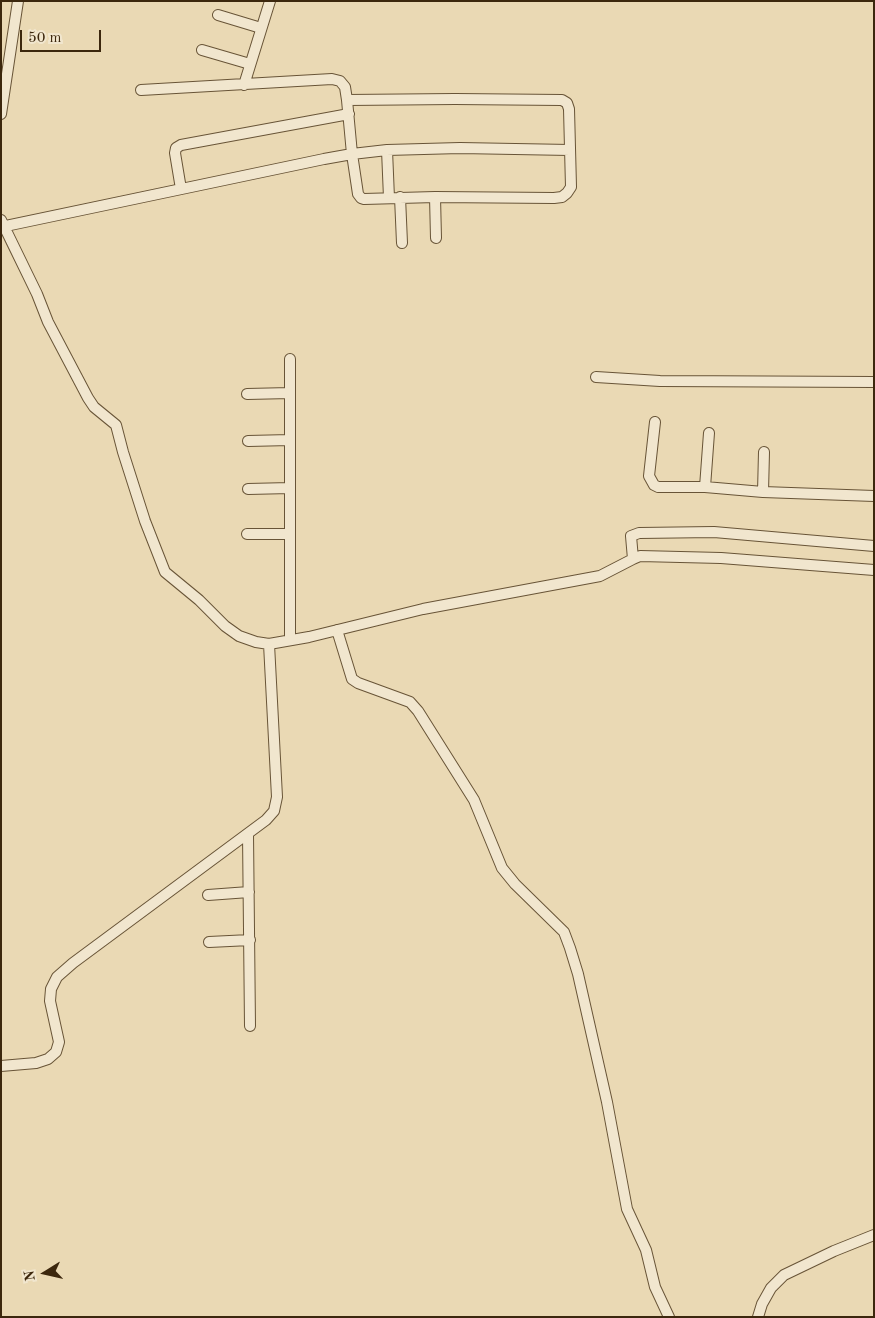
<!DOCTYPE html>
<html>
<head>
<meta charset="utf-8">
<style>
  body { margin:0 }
  #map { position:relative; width:875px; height:1318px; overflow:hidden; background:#ead9b4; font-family:"Old Standard TT",serif }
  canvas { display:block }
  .frame { position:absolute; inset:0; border:2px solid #3c270d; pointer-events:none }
  .north { position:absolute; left:20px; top:1248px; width:50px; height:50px; -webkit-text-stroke:4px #f1e6ce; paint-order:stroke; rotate:260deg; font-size:14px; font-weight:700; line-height:20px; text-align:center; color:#3c270d }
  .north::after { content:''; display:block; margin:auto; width:18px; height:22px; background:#3c270d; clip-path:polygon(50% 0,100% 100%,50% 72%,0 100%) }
  .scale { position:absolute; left:20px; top:30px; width:81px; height:22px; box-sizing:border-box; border:2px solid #3c270d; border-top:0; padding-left:6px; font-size:15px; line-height:18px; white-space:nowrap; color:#3c270d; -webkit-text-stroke:4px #f1e6ce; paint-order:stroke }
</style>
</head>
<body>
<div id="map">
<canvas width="875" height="1318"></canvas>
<div class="frame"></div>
<div class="north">N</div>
<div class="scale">50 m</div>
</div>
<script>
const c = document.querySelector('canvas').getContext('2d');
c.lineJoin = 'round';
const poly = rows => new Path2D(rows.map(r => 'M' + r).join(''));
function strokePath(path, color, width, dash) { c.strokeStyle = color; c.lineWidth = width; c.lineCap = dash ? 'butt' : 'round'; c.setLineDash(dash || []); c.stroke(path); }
const minor = poly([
  [218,15,261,28],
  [202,50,250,64],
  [244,85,270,1],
  [141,90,332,79,340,81,345,87,347,100,352,154,358,194,361,198,364,199,435,197,554,198,562,197,567,193,571,187,569,109,567,103,562,100,455,99,347,100],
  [1,114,18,1],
  [387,150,389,198],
  [181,189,175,153,176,148,181,145,349,114],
  [400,197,402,243],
  [435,197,436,238],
  [1,220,37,294,48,322,88,398,94,407,116,425,123,452,145,521,165,572,199,600,225,626,239,636,256,642,269,644,309,637,423,609,600,576,633,559,640,556,721,558,874,570],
  [1,227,324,159,352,154,387,150,460,148,570,150],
  [290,359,290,640],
  [596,377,660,381,874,382],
  [247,394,290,393],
  [655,422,649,476,654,485,658,487,705,487,763,492,874,496],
  [248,441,290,440],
  [705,487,709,433],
  [248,489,290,488],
  [763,492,764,452],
  [247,534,290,534],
  [633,559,631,536,639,533,714,532,874,546],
  [337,630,352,679,358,683,410,702,418,711,474,800,502,868,515,884,564,932,570,948,578,974,607,1102,627,1209,646,1250,655,1287,669,1317],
  [248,834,250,1026],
  [208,895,249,892],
  [209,942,250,940],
  [1,1066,36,1063,48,1059,56,1052,59,1042,50,1001,51,989,57,977,73,963,266,820,274,811,277,797,269,644],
  [758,1317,762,1304,771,1288,784,1275,834,1251,874,1235]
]);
strokePath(minor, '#685437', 12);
strokePath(minor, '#f1e6ce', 10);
</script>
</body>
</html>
